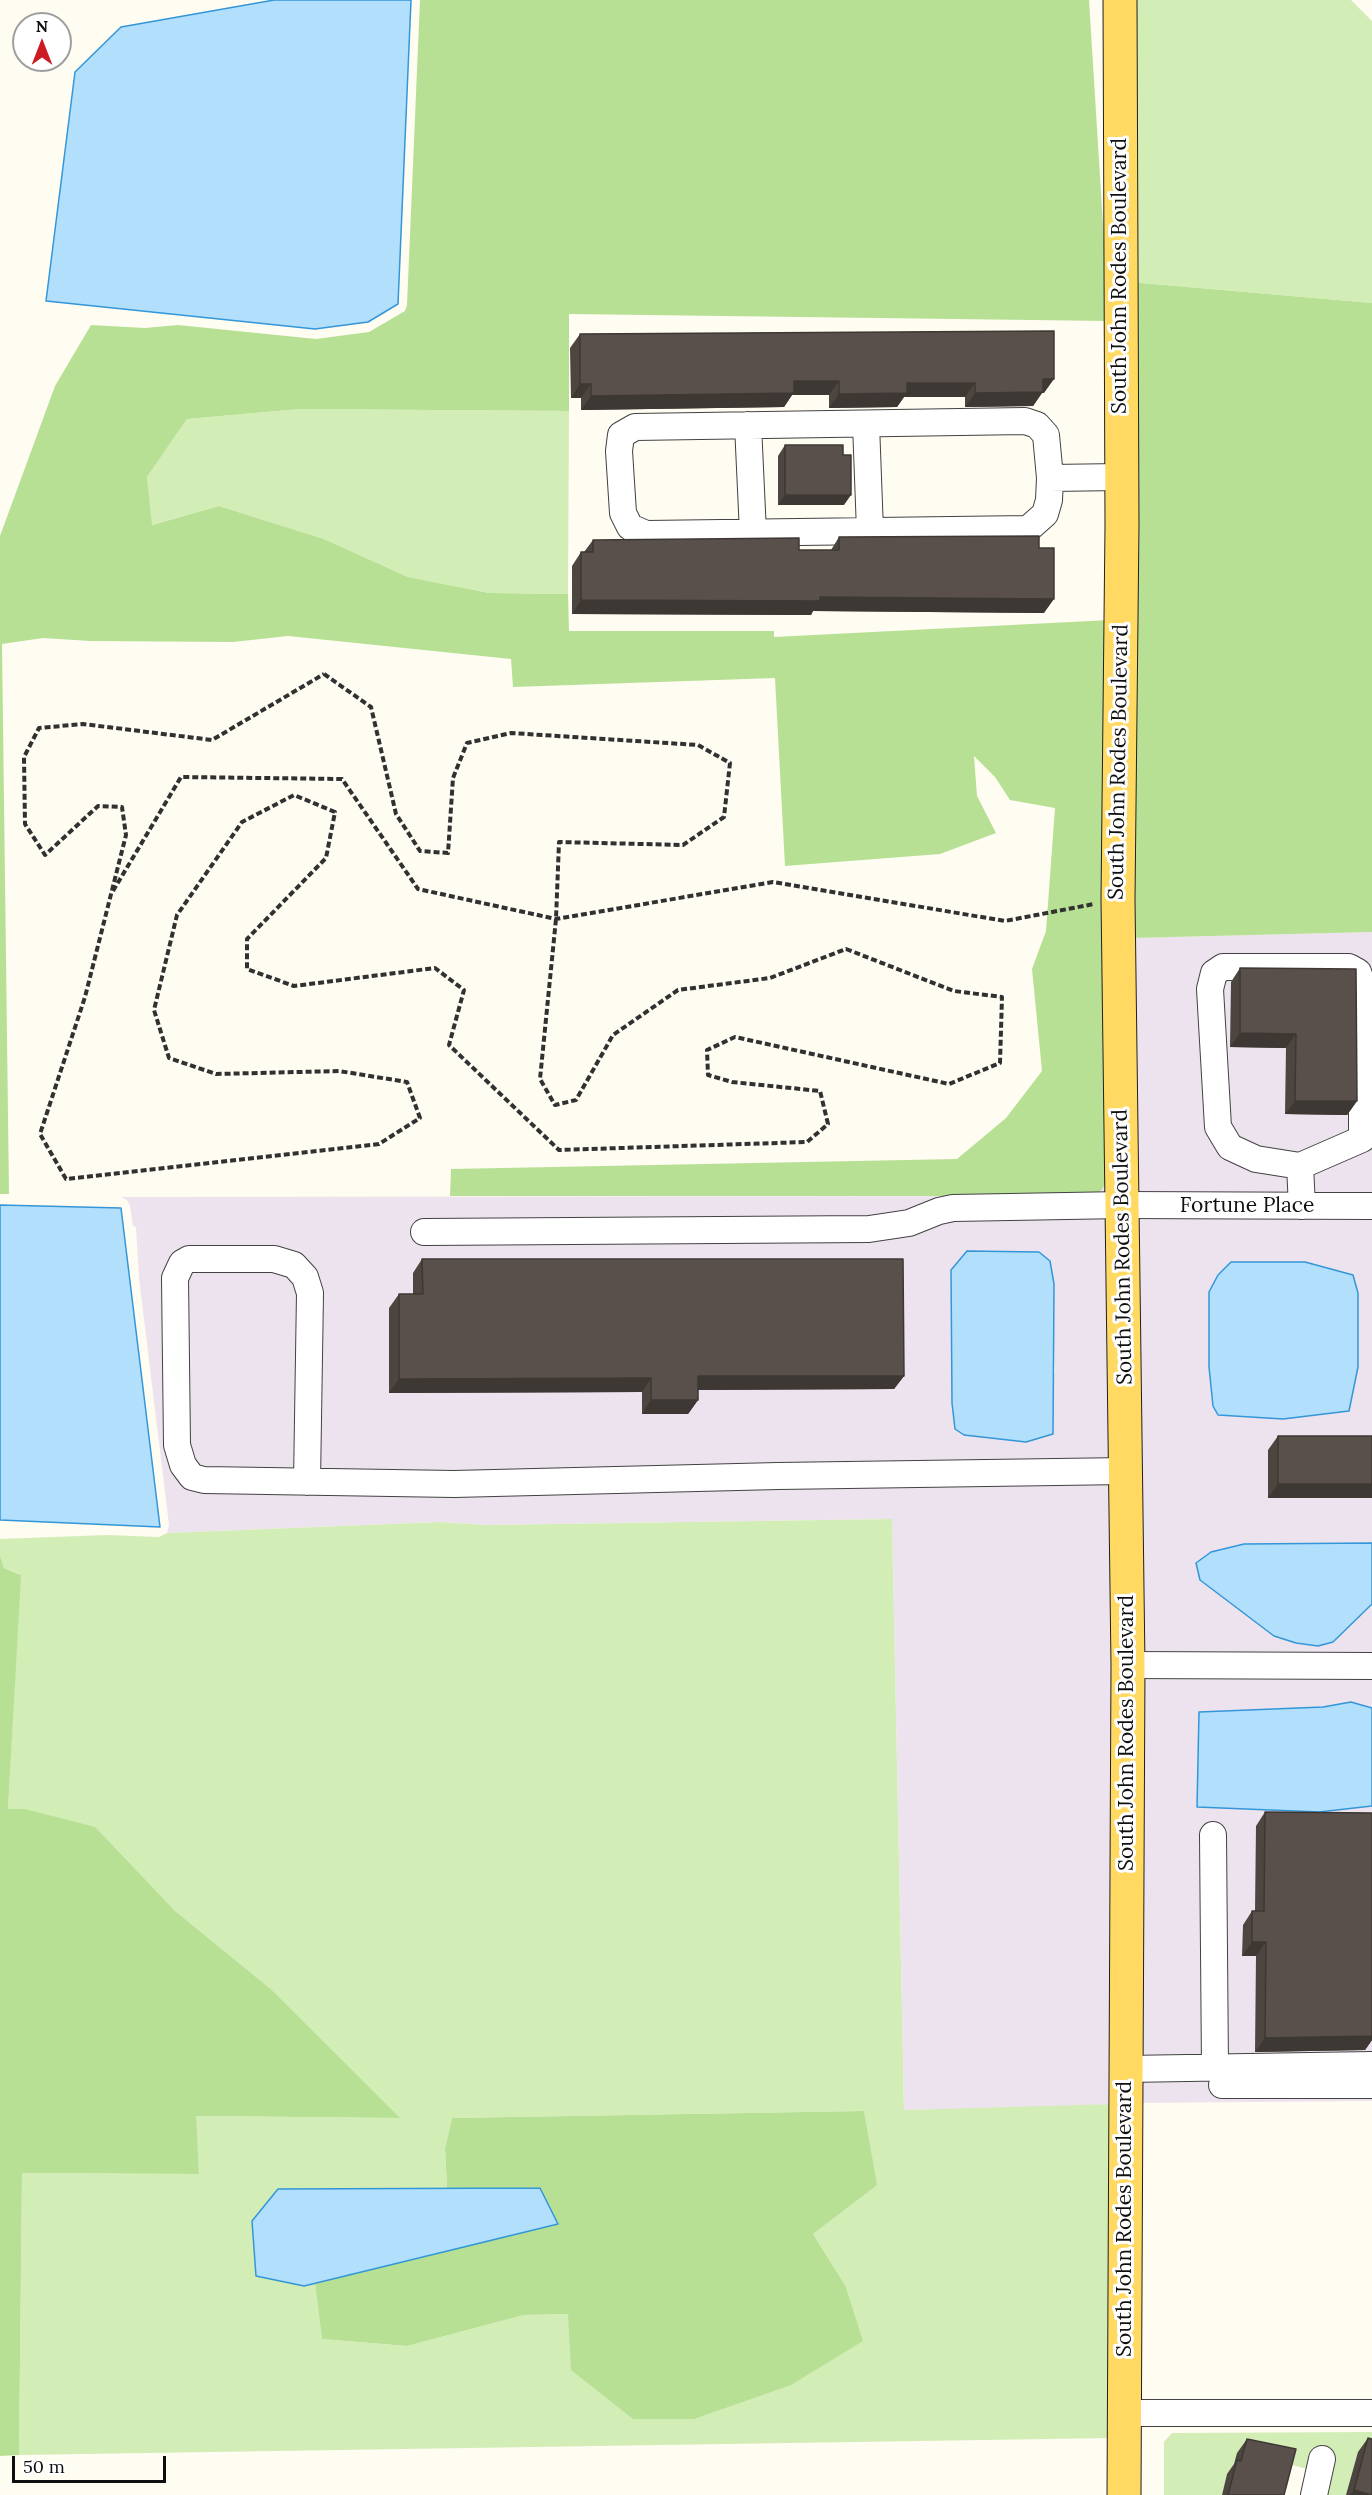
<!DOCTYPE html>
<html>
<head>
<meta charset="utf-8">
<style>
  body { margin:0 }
  #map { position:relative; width:1372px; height:2495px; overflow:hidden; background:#fffcf2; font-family:Lora,serif }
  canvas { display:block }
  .north { position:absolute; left:12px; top:12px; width:60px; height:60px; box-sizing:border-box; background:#fff; border:2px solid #9f9f9f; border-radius:50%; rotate:0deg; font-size:16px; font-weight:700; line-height:24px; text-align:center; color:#0f0f0f }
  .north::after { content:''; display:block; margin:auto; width:21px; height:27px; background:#cc1b23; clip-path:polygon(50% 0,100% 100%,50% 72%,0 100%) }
  .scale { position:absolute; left:12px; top:2456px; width:154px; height:27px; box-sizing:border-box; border:3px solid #0f0f0f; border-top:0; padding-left:8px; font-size:18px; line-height:21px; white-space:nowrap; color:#0f0f0f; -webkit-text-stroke:4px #fff; paint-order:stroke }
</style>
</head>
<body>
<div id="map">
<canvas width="1372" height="2495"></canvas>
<div class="north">N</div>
<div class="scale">50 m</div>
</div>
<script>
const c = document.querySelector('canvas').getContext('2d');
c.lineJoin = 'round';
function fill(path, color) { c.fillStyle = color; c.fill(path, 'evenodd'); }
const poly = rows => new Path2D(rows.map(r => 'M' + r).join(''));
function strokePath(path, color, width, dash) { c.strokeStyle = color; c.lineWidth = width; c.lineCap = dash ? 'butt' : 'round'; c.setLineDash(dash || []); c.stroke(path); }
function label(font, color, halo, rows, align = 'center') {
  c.font = font + ' Lora,serif'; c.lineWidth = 6; c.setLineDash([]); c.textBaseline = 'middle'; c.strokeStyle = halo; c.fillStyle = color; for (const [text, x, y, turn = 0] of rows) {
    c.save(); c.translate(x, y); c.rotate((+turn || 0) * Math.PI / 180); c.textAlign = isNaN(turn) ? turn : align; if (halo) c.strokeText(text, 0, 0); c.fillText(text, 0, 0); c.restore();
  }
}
fill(poly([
  [1372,932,1372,1543,1244,1544,1333,1642,1372,1604,1372,1708,1351,1702,1323,1707,1197,1806,1319,1812,1372,1806,1372,2101,1137,2103,1131,938],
  [1112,1175,1115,2104,1034,2108,904,2110,892,1519,487,1525,440,1522,167,1533,169,1525,139,1278,136,1227,133,1226,130,1206,127,1200,121,1197,92,1197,1097,1196],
  [951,1270,1054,1284,1052,1310,1055,1373,955,1429,952,1403]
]), '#ede3ee');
fill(poly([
  [1130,0,1351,0,1372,21,1372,303,1130,282],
  [300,409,569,411,568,594,489,593,408,577,324,539,219,506,151,525,147,477,187,419],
  [892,1519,904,2110,1115,2104,1112,2438,19,2455,22,2173,199,2174,195,2116,399,2118,272,1990,174,1910,25,1809,8,1809,20,1574,4,1568,0,1555,0,1539,107,1535,159,1537,167,1533,440,1522,487,1525],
  [864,2111,876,2185,813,2234,845,2285,568,2314,524,2315,407,2346,322,2339,315,2283,278,2189,447,2188,445,2148,452,2118],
  [1372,2432,1372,2456,1346,2495,1326,2495,1336,2456,1316,2450,1311,2470,1262,2457,1232,2475,1227,2474,1222,2495,1164,2495,1164,2442,1172,2433]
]), '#d3edb7');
fill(poly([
  [420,0,1089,0,1109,321,569,314,569,411,300,409,187,419,147,477,152,525,219,506,324,539,408,577,489,593,568,594,569,631,774,631,774,637,1110,620,1112,1175,1097,1196,450,1196,451,1169,957,1159,1006,1118,1042,1071,1032,969,1046,931,1055,808,1010,800,995,777,974,756,977,796,996,833,940,854,785,866,775,678,513,687,511,659,288,636,233,642,91,641,43,638,2,644,9,1194,0,1194,0,536,55,386,91,325,145,328,178,325,316,339,369,332,405,311,407,305],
  [1130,282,1372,303,1372,932,1132,938],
  [0,1555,4,1568,21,1575,8,1809,25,1809,95,1827,174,1910,272,1990,400,2118,196,2116,199,2174,22,2173,19,2455,0,2456],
  [864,2111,877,2185,813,2234,845,2285,863,2341,791,2385,694,2419,633,2419,571,2370,568,2314,524,2315,407,2346,322,2339,315,2283,558,2224,540,2188,447,2188,445,2148,452,2118]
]), '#b7e095');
const water = poly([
  [274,0,411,0,398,304,368,322,315,329,46,301,75,72,121,27,274,0],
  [0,1205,121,1208,160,1527,0,1520,0,1205],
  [967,1251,1039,1252,1050,1261,1054,1284,1053,1434,1026,1442,964,1435,955,1429,952,1403,951,1270,967,1251],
  [1231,1262,1305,1262,1353,1275,1358,1293,1358,1367,1349,1411,1283,1419,1218,1415,1213,1406,1209,1367,1209,1292,1218,1275,1231,1262],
  [1372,1543,1372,1604,1333,1642,1318,1646,1296,1643,1274,1636,1200,1580,1196,1563,1211,1552,1244,1544,1372,1543],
  [1351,1702,1372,1708,1372,1806,1319,1812,1197,1807,1199,1712,1323,1707,1351,1702],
  [540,2188,558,2224,304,2286,256,2276,252,2221,278,2189,540,2188]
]);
fill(water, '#b2dffb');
strokePath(water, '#3396d8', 1.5);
const minor = poly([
  [866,424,870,531],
  [748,425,753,533],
  [1050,478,1049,500,1045,514,1028,529,646,534,630,527,623,513,619,451,621,435,635,427,1025,421,1037,425,1046,435,1050,478,1120,477],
  [1300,1166,1256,1159,1230,1147,1218,1127,1210,989,1214,973,1223,967,1349,967,1358,972,1362,983,1362,1139,1300,1166,1302,1206],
  [424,1232,869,1229,909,1223,939,1211,953,1208,1123,1205,1372,1206],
  [307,1482,310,1293,305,1277,294,1265,274,1259,189,1259,182,1263,175,1278,177,1445,183,1465,192,1477,204,1480,454,1484,778,1476,1126,1471],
  [1128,1665,1372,1666],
  [1213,1835,1215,2068],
  [1126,2069,1372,2065],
  [1222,2085,1372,2085],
  [1124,2413,1372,2413],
  [1314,2495,1322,2459]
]);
const major = poly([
  [1120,0,1122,525,1118,899,1128,1665,1124,2495]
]);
strokePath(minor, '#424242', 28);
strokePath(major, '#202020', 35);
strokePath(poly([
  [324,674,371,707,396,814,420,851,448,853,453,778,467,743,511,733,698,745,730,763,724,817,683,845,559,842,556,919,540,1079,555,1105,576,1100,613,1035,678,990,770,978,846,949,954,991,1002,997,1000,1063,949,1084,735,1037,707,1050,708,1075,732,1082,820,1091,828,1124,807,1142,559,1150,449,1045,464,990,435,968,294,986,247,969,247,939,326,858,335,812,294,795,242,822,177,915,154,1010,169,1058,216,1074,339,1071,407,1082,420,1118,379,1144,66,1179,40,1134,85,997,126,835,122,807,98,806,45,855,25,824,24,757,39,728,83,724,212,740,324,674],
  [113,891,181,777,342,779,418,889,556,919,773,882,1005,921,1094,904]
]), '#313131', 4, [6, 3]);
strokePath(minor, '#fff', 26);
strokePath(major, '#ffd962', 33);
fill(poly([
  [1054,331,1044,393,1042,393,1033,406,965,407,965,397,904,397,897,407,829,408,829,395,792,395,784,407,581,410,581,398,571,398,570,348,580,334],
  [785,445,844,505,778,505,778,456],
  [839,537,1039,548,1044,613,813,611,811,615,572,614,572,566,581,552,584,552,593,540,799,550,831,550],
  [1240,968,1357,1101,1347,1115,1285,1114,1286,1048,1230,1047,1231,982],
  [422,1259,904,1376,894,1389,698,1390,698,1400,688,1414,642,1414,642,1392,389,1393,389,1308,399,1294,413,1294,413,1273],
  [1278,1436,1372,1498,1268,1498,1268,1450],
  [1265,1812,1372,1813,1372,2040,1365,2050,1255,2052,1256,1956,1242,1956,1243,1925,1252,1911,1255,1911,1256,1826],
  [1368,2438,1372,2495,1346,2495,1358,2452],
  [1247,2439,1284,2495,1222,2495,1227,2474,1234,2464,1237,2453]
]), '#4d4540');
fill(poly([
  [1043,379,1054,379,1044,393,1042,393,1033,406,965,407,975,393],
  [794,381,839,381,829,395,792,395,784,407,581,410,591,396],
  [907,383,975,383,965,397,904,397,897,407,829,408,839,394],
  [580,384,591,384,581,398,571,398],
  [785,495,851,495,844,505,778,505],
  [820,597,1054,599,1044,613,813,611,811,615,572,614,581,600],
  [1240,1033,1296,1034,1286,1048,1230,1047],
  [1295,1101,1357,1101,1347,1115,1285,1114],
  [698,1376,904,1376,894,1389,688,1390],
  [651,1378,642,1392,389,1393,399,1379],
  [651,1400,698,1400,688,1414,642,1414],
  [1278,1484,1372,1484,1372,1498,1268,1498],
  [1252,1942,1266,1942,1256,1956,1242,1956],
  [1372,2036,1372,2040,1365,2050,1255,2052,1265,2038],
  [1354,2490,1372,2495,1350,2495]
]), '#3e3834');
const building = poly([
  [1054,331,1054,379,1043,379,1043,392,975,393,975,383,907,383,907,393,839,394,839,381,794,381,794,393,591,396,591,384,580,384,580,334,1054,331],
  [785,445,843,445,843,455,851,455,851,495,785,495,785,445],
  [1039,536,1039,548,1054,548,1054,599,820,597,820,601,581,600,581,552,593,552,593,540,799,538,799,550,839,550,839,537,1039,536],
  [1240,968,1356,969,1357,1101,1295,1101,1296,1034,1240,1033,1240,968],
  [422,1259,903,1259,904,1376,698,1376,698,1400,651,1400,651,1378,399,1379,399,1294,423,1294,422,1259],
  [1278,1436,1372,1436,1372,1484,1278,1484,1278,1436],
  [1265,1812,1372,1813,1372,2036,1265,2038,1266,1942,1252,1942,1252,1911,1264,1911,1265,1812],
  [1368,2438,1372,2439,1372,2495,1354,2490,1368,2438],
  [1247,2439,1296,2449,1284,2495,1228,2495,1237,2460,1241,2461,1247,2439]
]);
fill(building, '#59504b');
strokePath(building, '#3e3834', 1.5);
label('21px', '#0f0f0f', '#fff', [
  ["South John Rodes Boulevard",1120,276,-90],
  ["South John Rodes Boulevard",1119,762,-89],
  ["Fortune Place",1247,1206],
  ["South John Rodes Boulevard",1123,1247,-91],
  ["South John Rodes Boulevard",1127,1733,-90],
  ["South John Rodes Boulevard",1125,2219,-90]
]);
</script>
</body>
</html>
